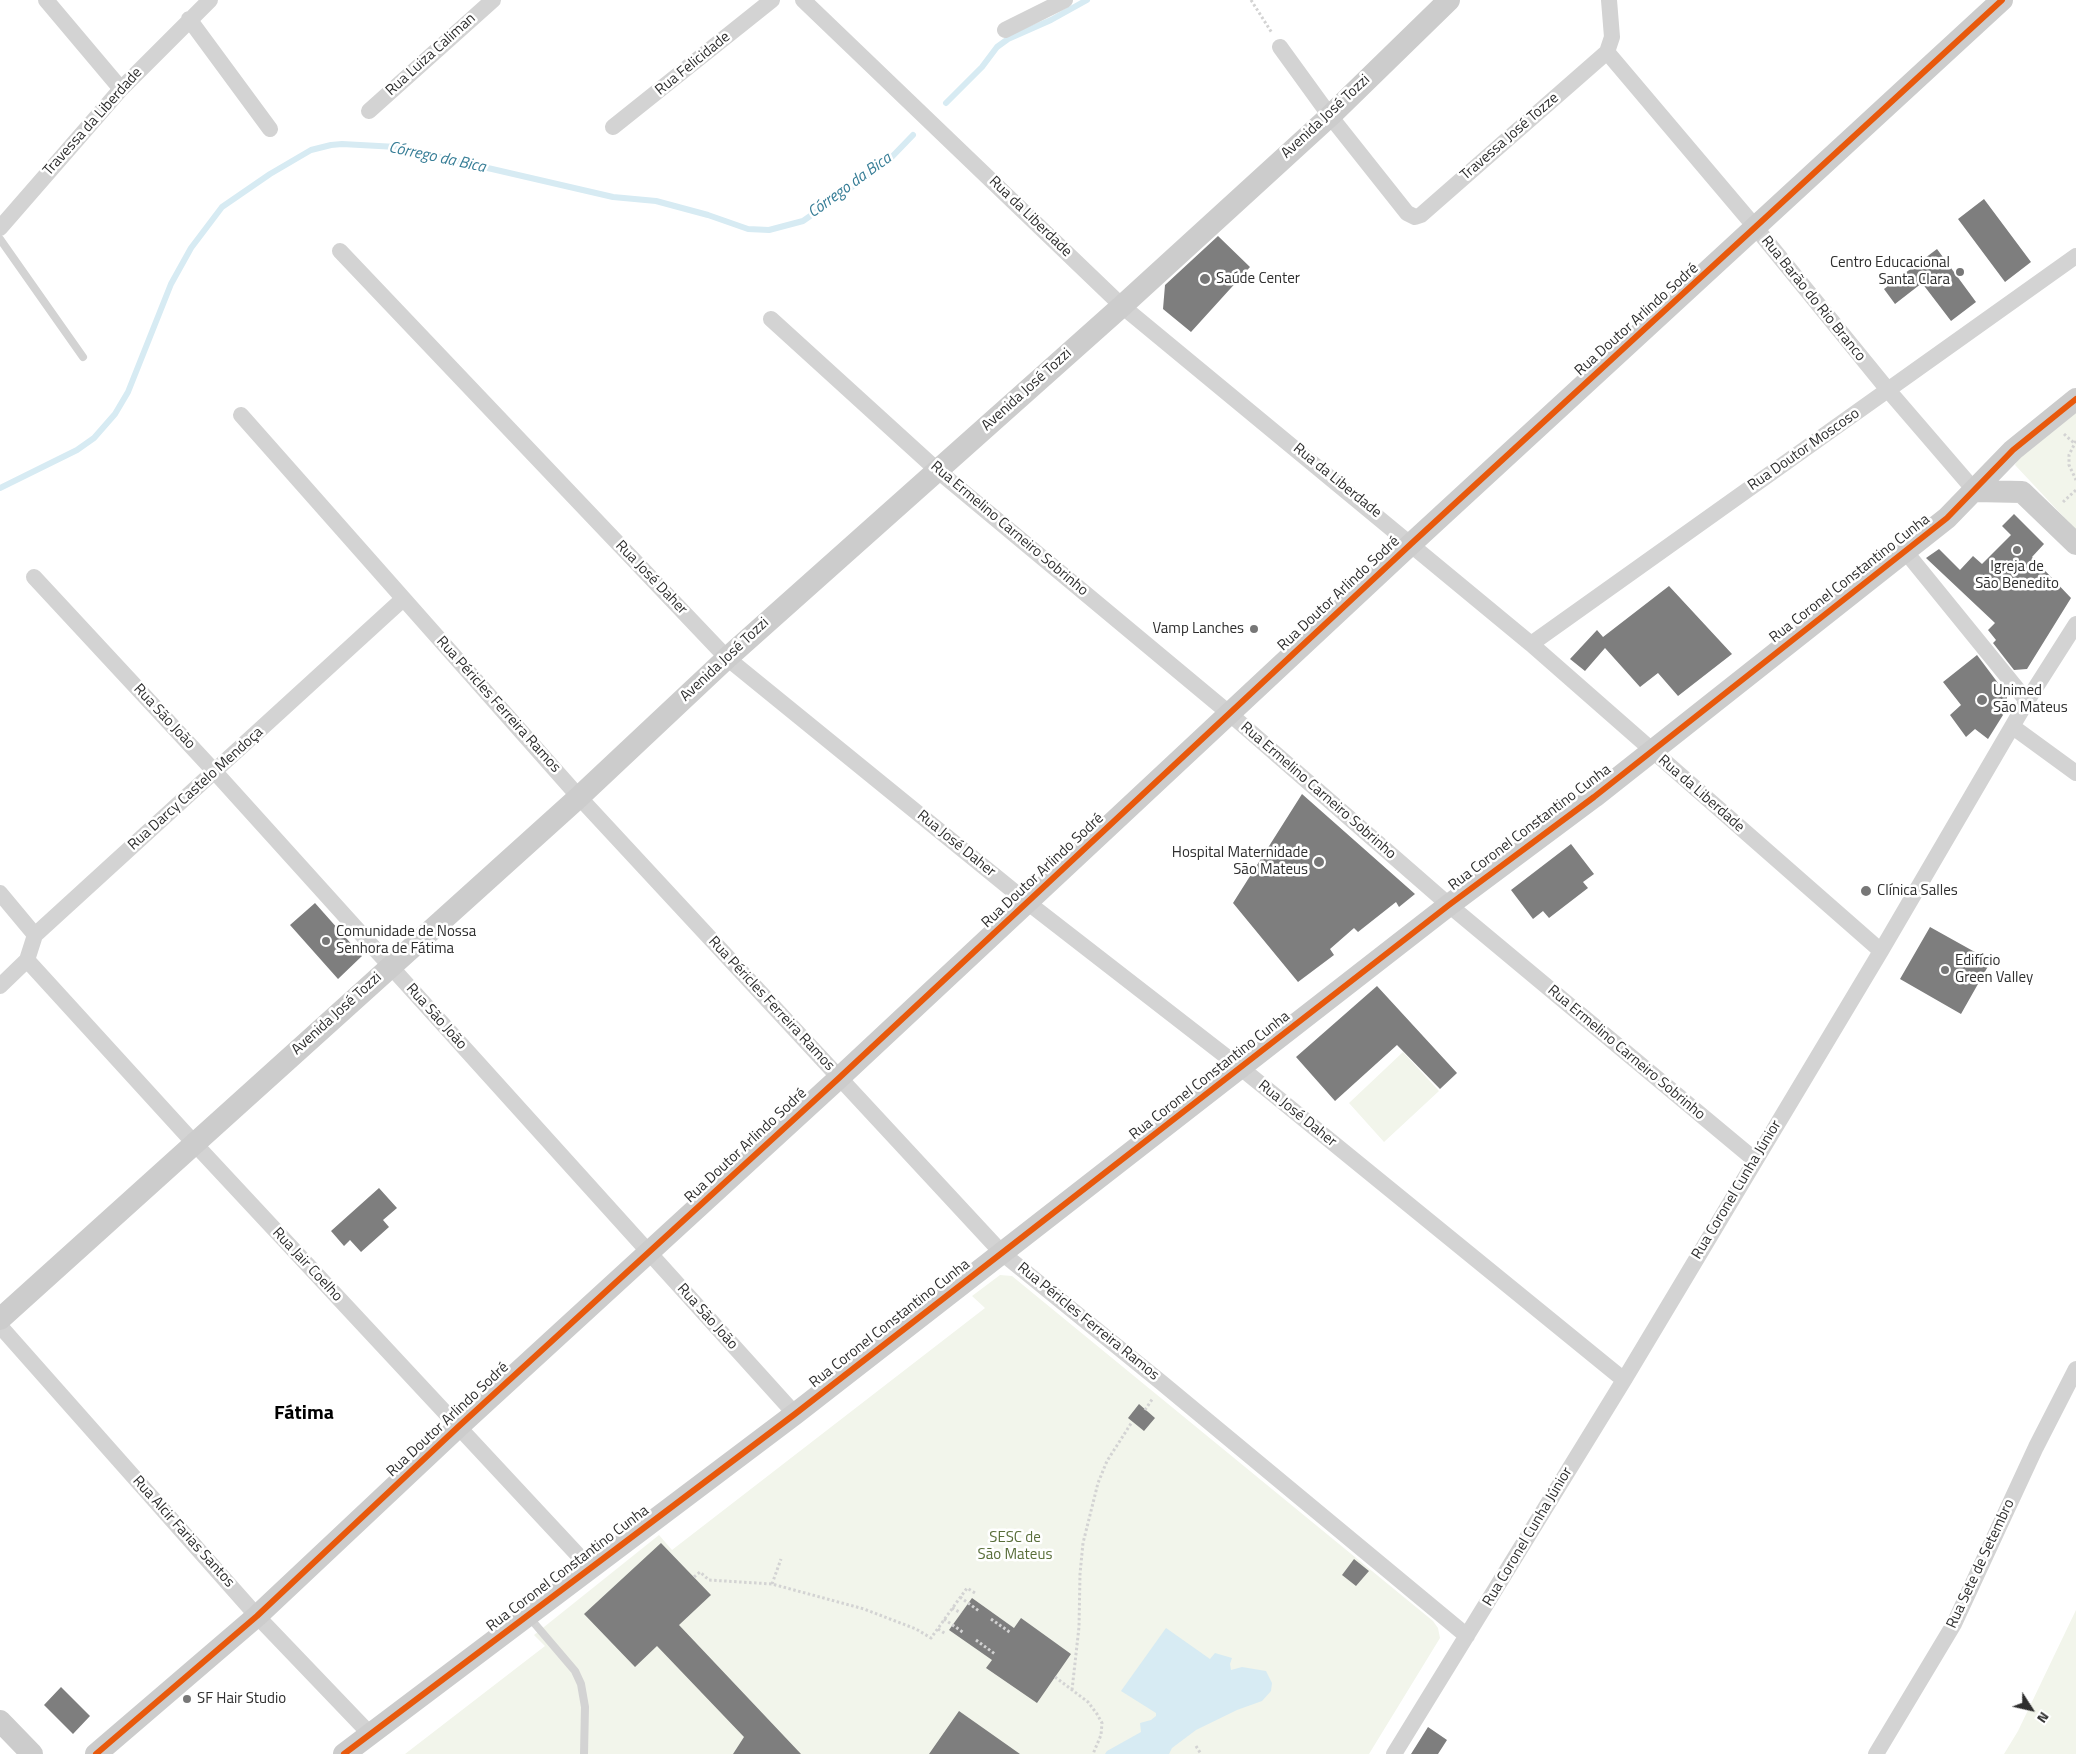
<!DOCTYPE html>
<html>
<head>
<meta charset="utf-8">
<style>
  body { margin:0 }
  #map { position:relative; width:2076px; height:1754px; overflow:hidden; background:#fff; font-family:"Titillium Web",sans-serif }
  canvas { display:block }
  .north { position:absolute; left:2006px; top:1684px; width:50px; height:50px; -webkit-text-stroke:4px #fff; paint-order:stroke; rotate:125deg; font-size:14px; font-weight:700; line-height:20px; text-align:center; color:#2e2e2e }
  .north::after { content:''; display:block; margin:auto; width:18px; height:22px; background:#2e2e2e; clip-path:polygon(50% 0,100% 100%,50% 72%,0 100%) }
</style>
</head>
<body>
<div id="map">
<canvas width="2076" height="1754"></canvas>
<div class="north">N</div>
</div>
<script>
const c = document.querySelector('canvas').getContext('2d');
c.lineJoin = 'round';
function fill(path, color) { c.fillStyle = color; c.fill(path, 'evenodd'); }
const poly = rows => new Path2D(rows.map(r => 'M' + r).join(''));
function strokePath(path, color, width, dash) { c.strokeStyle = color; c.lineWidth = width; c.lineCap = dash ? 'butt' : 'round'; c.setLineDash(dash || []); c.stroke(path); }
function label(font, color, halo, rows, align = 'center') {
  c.font = font + ' "Titillium Web",sans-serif'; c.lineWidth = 5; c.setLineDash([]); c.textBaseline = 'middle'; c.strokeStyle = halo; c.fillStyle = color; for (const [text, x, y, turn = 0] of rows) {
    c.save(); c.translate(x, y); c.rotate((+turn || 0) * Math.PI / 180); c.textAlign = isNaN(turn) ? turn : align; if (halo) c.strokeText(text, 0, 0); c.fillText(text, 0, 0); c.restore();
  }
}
fill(poly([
  [2076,408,2076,530,2015,465,2024,447],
  [1403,1052,1439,1091,1384,1142,1349,1103],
  [1000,1275,1012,1276,1433,1621,1438,1628,1440,1638,1369,1754,405,1754,545,1646,534,1635,659,1535,672,1550,985,1308,972,1296],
  [2076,1610,2076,1754,2004,1754,2018,1731]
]), '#f2f5eb');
fill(poly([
  [1166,1628,1210,1659,1215,1653,1232,1658,1230,1664,1231,1670,1242,1667,1266,1671,1272,1683,1271,1691,1262,1701,1237,1710,1196,1730,1172,1748,1169,1754,1105,1754,1107,1751,1141,1732,1140,1723,1151,1720,1156,1716,1156,1713,1121,1691]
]), '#d7ebf3');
strokePath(poly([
  [946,103,982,67,997,47,1008,39,1051,20,1087,0],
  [0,488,77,450,94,438,115,414,128,392,171,284,191,248,222,207,270,174,311,150,331,145,342,144,397,147,613,197,656,201,708,215,748,229,769,230,803,221,886,163,913,135]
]), '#d7ebf3', 6);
fill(poly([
  [1984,199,2031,262,2005,282,1958,219],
  [1218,236,1250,267,1191,332,1163,309,1165,285],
  [1937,249,1976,302,1951,321,1922,283,1895,304,1884,289],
  [2014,514,2044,544,2032,557,2071,598,2027,669,2014,670,1993,643,1996,640,1988,630,1995,623,1926,558,1939,549,1960,570,1973,556,1982,564,2011,535,2002,526],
  [1669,586,1732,654,1678,696,1658,673,1640,687,1605,648,1585,671,1570,659,1597,630,1603,637],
  [1977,655,2007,695,2007,704,2001,712,2003,715,1988,739,1975,729,1966,737,1950,715,1961,705,1943,682],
  [1302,794,1415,894,1399,907,1396,902,1358,932,1354,928,1330,949,1334,955,1298,982,1233,903],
  [1571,844,1594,874,1583,882,1588,888,1549,918,1543,911,1533,919,1511,890],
  [315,903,362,956,338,979,290,925],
  [1930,927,1991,961,1961,1014,1900,979],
  [1377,986,1457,1073,1440,1089,1397,1045,1335,1101,1296,1057],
  [379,1188,397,1208,383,1220,389,1227,361,1252,350,1240,344,1246,331,1231],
  [1139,1404,1155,1418,1144,1431,1128,1418],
  [661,1543,711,1595,679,1625,801,1754,733,1754,744,1737,657,1646,635,1667,584,1614],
  [1354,1559,1369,1571,1356,1586,1342,1575],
  [972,1598,1014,1628,1021,1618,1071,1654,1037,1703,986,1668,992,1660,949,1630],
  [61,1687,90,1716,73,1734,44,1705],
  [959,1711,1020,1754,929,1754],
  [1428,1727,1447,1740,1438,1754,1411,1754]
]), '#7e7e7e');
strokePath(poly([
  [1251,0,1272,33],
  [2064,434,2074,443],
  [2076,441,2069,455,2069,465,2076,480],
  [2063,502,2076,490],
  [1145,1410,1153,1398],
  [694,1577,700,1572,709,1580,772,1584,864,1609,916,1629,931,1638,967,1588,975,1593],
  [772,1584,781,1559],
  [960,1597,979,1611],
  [952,1608,961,1613],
  [944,1619,964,1633],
  [991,1619,1011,1633],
  [938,1629,946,1634],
  [976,1640,995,1654],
  [1055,1677,1088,1702,1097,1714,1102,1723,1101,1735,1093,1754],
  [1072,1690,1079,1627,1080,1574,1083,1543,1098,1483,1107,1461,1132,1422],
  [1196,1746,1201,1754]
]), '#d3d3d3', 3, [2.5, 2.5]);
strokePath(poly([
  [0,239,83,357],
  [529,1617,575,1671,581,1684,585,1707,584,1754]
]), '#d3d3d3', 8);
strokePath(poly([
  [46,0,121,89],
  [803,0,1122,306,1531,644,1881,951],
  [189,19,270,129],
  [1005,30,1065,0],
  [1280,47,1330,116,1407,213,1415,217,1421,215,1607,52],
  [1607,52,1756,228,1888,390,1975,491],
  [1607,52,1612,37,1609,0],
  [369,111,493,0],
  [613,127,772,0],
  [0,228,121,89,210,0],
  [340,251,727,658,1027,902,1241,1068,1624,1380],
  [771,319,937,470,1230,714,1449,905,1755,1160],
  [241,415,579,797,1002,1253,1162,1383,1467,1636],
  [1905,551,2027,701],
  [34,577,215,772,795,1414],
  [1531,644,2076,256],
  [2013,727,2076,773],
  [0,893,35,935],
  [27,960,194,1143,590,1568],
  [0,986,27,960,35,935,403,599],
  [0,1326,257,1616,370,1734],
  [1394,1754,1624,1380,1881,951,2027,701,2076,624],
  [1876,1754,1954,1624,2036,1447,2076,1369]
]), '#d3d3d3', 16);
strokePath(poly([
  [1975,491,2022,492,2076,544],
  [0,1319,579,797,727,658,1122,306,1330,116,1449,0],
  [0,1721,32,1754],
  [96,1754,257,1616,458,1427,839,1078,1412,543,2002,0],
  [344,1754,795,1414,1449,905,1594,797,1947,518,2013,450,2076,399]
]), '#ccc', 22);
strokePath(poly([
  [96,1754,257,1616,458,1427,839,1078,1412,543,2002,0],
  [344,1754,795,1414,1449,905,1594,797,1947,518,2013,450,2076,399]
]), '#e8590c', 6);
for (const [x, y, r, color] of [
  [1960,272,5,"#777"],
  [1205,279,6,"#777"],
  [2017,550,5,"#777"],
  [1254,629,5,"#777"],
  [1982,700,6,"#777"],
  [1319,862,6,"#777"],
  [1866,891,6,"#777"],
  [326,941,5,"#777"],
  [1945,970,5,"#777"],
  [187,1699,5,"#777"]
]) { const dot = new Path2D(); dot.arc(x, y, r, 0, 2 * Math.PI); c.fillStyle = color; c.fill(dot); strokePath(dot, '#fff', 2); }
label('15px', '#2e2e2e', '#fff', [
  ["Rua Luiza Caliman",431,55,-42],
  ["Rua Felicidade",693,64,-39],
  ["Avenida José Tozzi",1326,117,-43],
  ["Travessa da Liberdade",93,122,-48],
  ["Travessa José Tozze",1510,137,-41],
  ["Rua da Liberdade",1030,217,44],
  ["Rua Barão do Rio Branco",1813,299,51],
  ["Rua Doutor Arlindo Sodré",1637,320,-42],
  ["Avenida José Tozzi",1027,390,-42],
  ["Rua Doutor Moscoso",1804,450,-35],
  ["Rua da Liberdade",1337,481,39],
  ["Rua Ermelino Carneiro Sobrinho",1009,529,40],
  ["Rua José Daher",651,578,46],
  ["Rua Coronel Constantino Cunha",1850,579,-38],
  ["Rua Doutor Arlindo Sodré",1339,594,-43],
  ["Avenida José Tozzi",725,660,-43],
  ["Rua Péricles Ferreira Ramos",498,705,48],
  ["Rua São João",164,717,47],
  ["Rua Darcy Castelo Mendoça",196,789,-42],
  ["Rua Ermelino Carneiro Sobrinho",1318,791,41],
  ["Rua da Liberdade",1701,794,41],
  ["Rua Coronel Constantino Cunha",1530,828,-37],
  ["Rua José Daher",956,844,39],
  ["Rua Doutor Arlindo Sodré",1043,871,-43],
  ["Rua Péricles Ferreira Ramos",771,1004,47],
  ["Avenida José Tozzi",337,1014,-42],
  ["Rua São João",436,1017,48],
  ["Rua Ermelino Carneiro Sobrinho",1626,1053,40],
  ["Rua Coronel Constantino Cunha",1210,1076,-38],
  ["Rua José Daher",1297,1114,39],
  ["Rua Doutor Arlindo Sodré",746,1146,-43],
  ["Rua Coronel Cunha Júnior",1737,1190,-59],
  ["Rua Jair Coelho",307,1265,47],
  ["Rua São João",707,1317,48],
  ["Rua Péricles Ferreira Ramos",1088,1322,39],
  ["Rua Coronel Constantino Cunha",890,1324,-38],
  ["Rua Doutor Arlindo Sodré",448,1420,-43],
  ["Rua Alcir Farias Santos",183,1532,48],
  ["Rua Coronel Cunha Júnior",1528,1537,-59],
  ["Rua Sete de Setembro",1981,1564,-65],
  ["Rua Coronel Constantino Cunha",568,1569,-37]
]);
label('15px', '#2e2e2e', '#fff', [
  ["Centro Educacional",1950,263,"right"],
  ["Santa Clara",1950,280,"right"],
  ["Saúde Center",1216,279],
  ["Igreja de",2017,567,"center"],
  ["São Benedito",2017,584,"center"],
  ["Vamp Lanches",1244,629,"right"],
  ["Unimed",1993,691],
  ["São Mateus",1993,708],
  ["Hospital Maternidade",1308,853,"right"],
  ["São Mateus",1308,870,"right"],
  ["Clínica Salles",1877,891],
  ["Comunidade de Nossa",336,932],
  ["Senhora de Fátima",336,949],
  ["Edifício",1955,961],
  ["Green Valley",1955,978],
  ["SF Hair Studio",197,1699]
], 'left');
label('15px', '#586d38', '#fff', [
  ["SESC de",1015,1538],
  ["São Mateus",1015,1555]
]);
label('italic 16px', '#367d96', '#fff', [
  ["Córrego da Bica",437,158,12],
  ["Córrego da Bica",850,186,-36]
]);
label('bold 20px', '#000', '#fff', [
  ["Fátima",304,1414]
]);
</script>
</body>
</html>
